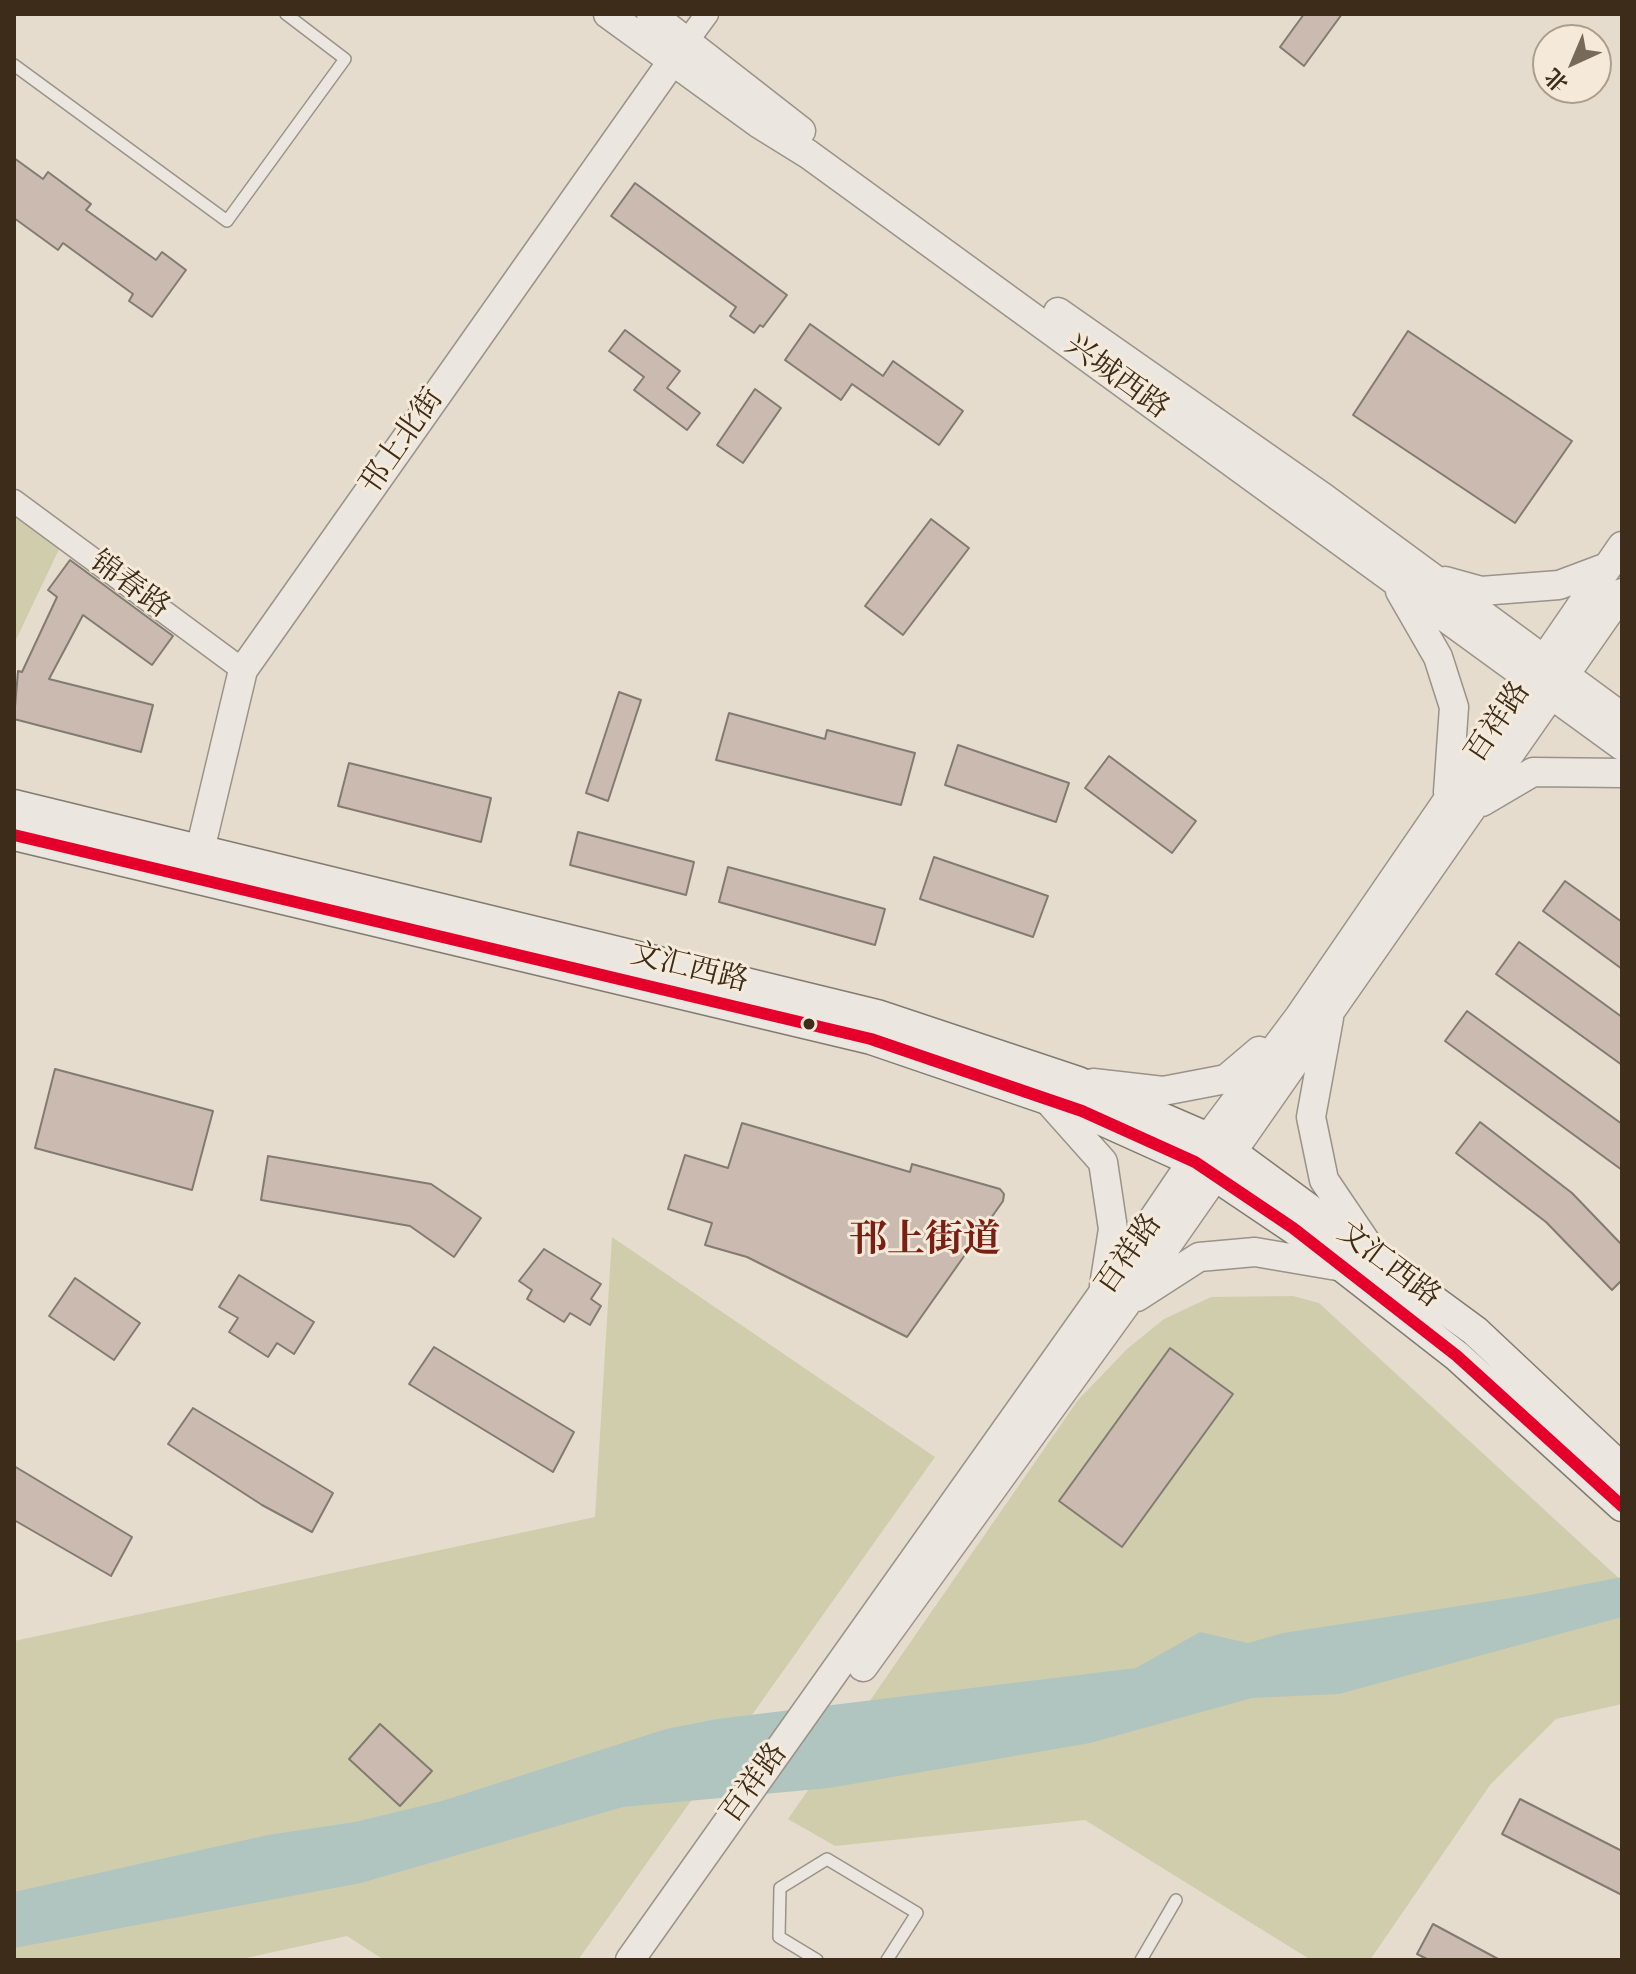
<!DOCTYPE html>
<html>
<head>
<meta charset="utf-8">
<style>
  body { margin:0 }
  #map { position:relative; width:1636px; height:1974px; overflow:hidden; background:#e5dcce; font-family:Cardo,"Noto Serif SC",serif }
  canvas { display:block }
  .frame { position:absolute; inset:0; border:16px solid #3c2c19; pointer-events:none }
  .north { position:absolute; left:1532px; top:24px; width:80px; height:80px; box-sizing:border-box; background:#f5ead9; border:2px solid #ab9e8c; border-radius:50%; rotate:224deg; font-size:22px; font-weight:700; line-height:32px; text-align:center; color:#3c2c19 }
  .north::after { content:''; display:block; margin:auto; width:28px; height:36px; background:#776a58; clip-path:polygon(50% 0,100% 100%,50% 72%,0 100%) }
</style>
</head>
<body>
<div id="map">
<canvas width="1636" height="1974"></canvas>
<div class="frame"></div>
<div class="north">北</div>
</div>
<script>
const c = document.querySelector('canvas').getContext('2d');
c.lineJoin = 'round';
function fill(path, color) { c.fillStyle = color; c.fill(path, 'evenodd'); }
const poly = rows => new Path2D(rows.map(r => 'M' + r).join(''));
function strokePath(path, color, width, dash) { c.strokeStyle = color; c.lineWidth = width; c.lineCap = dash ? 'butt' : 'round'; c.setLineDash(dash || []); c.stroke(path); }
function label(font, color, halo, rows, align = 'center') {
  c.font = font + ' Cardo,"Noto Serif SC",serif'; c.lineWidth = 6; c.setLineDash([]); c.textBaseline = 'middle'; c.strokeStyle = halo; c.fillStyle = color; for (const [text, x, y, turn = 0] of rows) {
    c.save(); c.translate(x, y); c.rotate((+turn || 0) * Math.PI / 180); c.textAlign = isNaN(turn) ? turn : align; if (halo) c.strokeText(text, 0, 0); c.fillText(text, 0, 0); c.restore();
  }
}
fill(poly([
  [14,508,62,543,14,644],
  [612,1237,935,1457,578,1960,384,1960,347,1936,237,1960,14,1960,14,1641,595,1517],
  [1293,1296,1319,1303,1622,1581,1622,1704,1556,1719,1490,1785,1370,1960,1311,1960,1085,1820,835,1846,788,1819,1078,1400,1127,1349,1164,1319,1211,1297]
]), '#d0cdac');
fill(poly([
  [1622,1577,1622,1617,1339,1694,1252,1698,1090,1743,829,1788,623,1807,361,1883,14,1948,14,1892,268,1835,355,1822,442,1801,666,1729,717,1719,1136,1668,1200,1632,1248,1643,1283,1633,1530,1595]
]), '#b0c5bf');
const building = poly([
  [1304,14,1342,14,1304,66,1280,47,1304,14],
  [14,158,43,179,48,172,91,204,86,210,156,260,162,252,186,270,152,317,129,301,133,294,63,243,58,250,14,218,14,158],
  [635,183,787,295,763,327,760,325,754,333,730,316,736,307,611,216,635,183],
  [810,324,883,376,893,361,963,411,939,445,852,384,841,400,785,360,810,324],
  [625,330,680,371,667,388,700,413,687,430,634,390,644,377,609,351,625,330],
  [1408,331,1572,441,1515,523,1353,415,1408,331],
  [755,389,781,408,743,463,717,445,755,389],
  [931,519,969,548,903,635,865,606,931,519],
  [70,560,173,636,152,665,83,615,49,679,153,705,141,752,14,719,18,671,22,672,57,597,48,590,70,560],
  [619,692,641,700,608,801,586,793,619,692],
  [729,713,825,739,827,730,915,753,901,805,716,760,729,713],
  [958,745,1069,783,1056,822,945,785,958,745],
  [1109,756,1196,821,1172,853,1085,788,1109,756],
  [349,763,491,798,481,842,338,806,349,763],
  [578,832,694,862,686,895,570,865,578,832],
  [934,857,1048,896,1033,937,920,899,934,857],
  [728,867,885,909,875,945,719,902,728,867],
  [1565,881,1622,922,1622,969,1543,911,1565,881],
  [1519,942,1622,1017,1622,1065,1496,974,1519,942],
  [1467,1011,1622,1124,1622,1170,1445,1041,1467,1011],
  [55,1069,213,1111,192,1190,35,1148,55,1069],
  [1480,1122,1572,1193,1622,1245,1622,1280,1612,1290,1546,1222,1456,1153,1480,1122],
  [742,1123,910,1172,912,1164,1000,1189,1004,1194,1003,1201,907,1337,747,1257,705,1245,712,1223,668,1209,685,1155,728,1168,742,1123],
  [268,1156,431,1184,481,1218,454,1257,410,1226,261,1200,268,1156],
  [544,1249,601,1284,591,1299,601,1306,590,1325,570,1313,564,1322,527,1299,532,1290,519,1281,544,1249],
  [239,1275,314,1322,294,1354,277,1343,268,1357,229,1332,238,1318,219,1307,239,1275],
  [75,1278,140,1323,114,1360,49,1316,75,1278],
  [434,1347,574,1432,553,1472,409,1384,434,1347],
  [1170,1348,1233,1394,1122,1547,1059,1501,1170,1348],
  [193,1408,333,1493,312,1532,262,1505,168,1444,193,1408],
  [14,1466,132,1537,111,1576,14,1520,14,1466],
  [380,1724,432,1771,400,1806,349,1759,380,1724],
  [1520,1799,1622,1851,1622,1895,1502,1834,1520,1799],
  [1433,1924,1500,1960,1429,1960,1417,1954,1433,1924]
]);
fill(building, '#cabab0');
strokePath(building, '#827b70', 2);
const service = poly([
  [14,65,227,221,345,59,286,14],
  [817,1960,779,1937,780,1888,827,1859,917,1913,887,1960],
  [1141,1960,1176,1900]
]);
const minor = poly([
  [688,40,707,14],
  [14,501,243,670]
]);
const tertiary = poly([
  [608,14,758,123,808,154,1622,746],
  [651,14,801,131],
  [1058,312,1324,498,1622,717],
  [1445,581,1481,591,1559,585,1607,567],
  [1400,591,1438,657,1454,707,1448,792],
  [1482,802,1533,772,1622,773],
  [195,871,243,670,683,46],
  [1329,1018,1311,1117,1324,1180,1374,1254],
  [1093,1083,1163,1091,1226,1079,1259,1051],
  [1046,1098,1103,1162,1113,1229,1104,1286],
  [1137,1297,1199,1257,1255,1252,1343,1267],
  [863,1667,1126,1304,1622,593],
  [630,1960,1103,1293,1208,1138,1299,1017,1622,546]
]);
const secondary = poly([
  [14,805,877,1015,1078,1082,1208,1138,1230,1151,1475,1331,1622,1469],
  [14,835,871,1039,1082,1111,1195,1162,1293,1228,1457,1356,1622,1506]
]);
strokePath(service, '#9a9389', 14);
strokePath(minor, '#9a9389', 25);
strokePath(tertiary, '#9a9389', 31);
strokePath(secondary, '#827b70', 33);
strokePath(service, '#ebe6df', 11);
strokePath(minor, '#ebe6df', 22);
strokePath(tertiary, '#ebe6df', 28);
strokePath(secondary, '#ebe6df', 30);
strokePath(poly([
  [14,835,871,1039,1082,1111,1195,1162,1293,1228,1457,1356,1622,1506]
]), '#e4002b', 12);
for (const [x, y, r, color] of [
  [809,1024,7,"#3c2c19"]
]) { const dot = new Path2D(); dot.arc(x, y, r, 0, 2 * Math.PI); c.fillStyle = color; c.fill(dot); strokePath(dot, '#f5ead9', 3); }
label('30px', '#3c2c19', '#f5ead9', [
  ["兴城西路",1116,378,36],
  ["邗上北街",403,442,-55],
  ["锦春路",129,586,36],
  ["百祥路",1499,723,-56],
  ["文汇西路",689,969,14],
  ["百祥路",1130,1255,-55],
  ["文汇西路",1388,1266,37],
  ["百祥路",755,1784,-54]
]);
label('bold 38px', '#7a1f14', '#f5ead9', [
  ["邗上街道",925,1242]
]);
</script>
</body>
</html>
